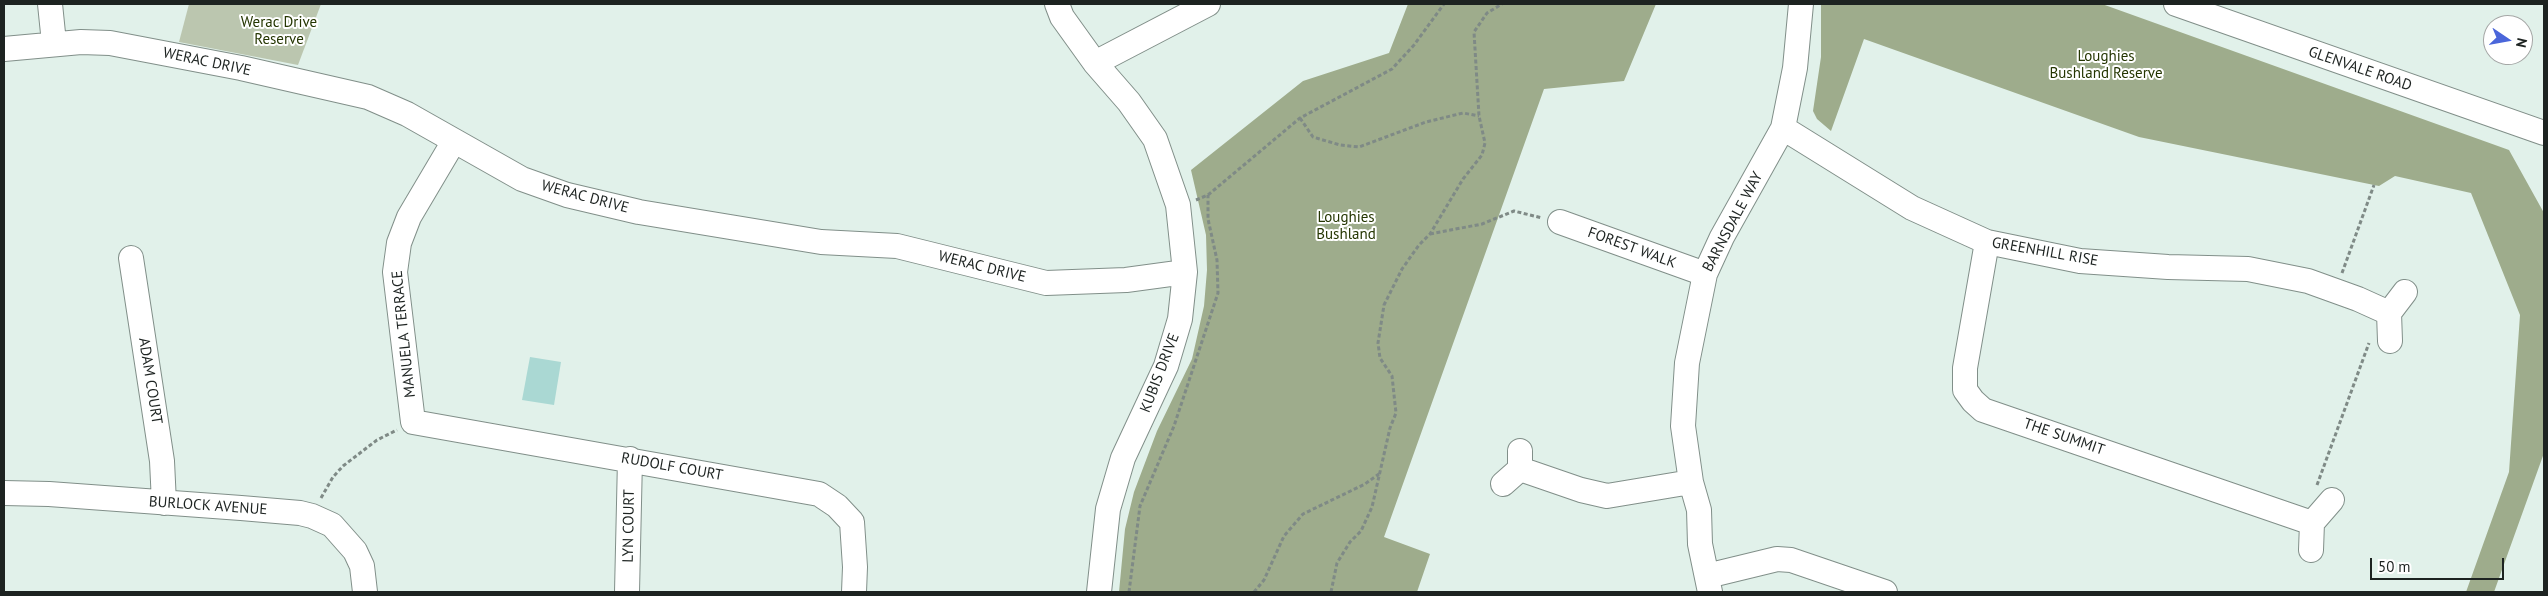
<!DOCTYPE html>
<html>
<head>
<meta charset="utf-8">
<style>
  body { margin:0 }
  #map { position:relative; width:2548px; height:596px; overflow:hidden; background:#e1f1ea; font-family:"PT Sans",sans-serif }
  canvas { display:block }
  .frame { position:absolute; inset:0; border:5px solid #1d2321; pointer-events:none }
  .north { position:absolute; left:2483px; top:15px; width:50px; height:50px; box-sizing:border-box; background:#fff; border:1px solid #a5a7a6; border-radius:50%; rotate:102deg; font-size:14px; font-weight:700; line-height:20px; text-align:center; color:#1d2321 }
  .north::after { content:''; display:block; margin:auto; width:18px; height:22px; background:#4a66da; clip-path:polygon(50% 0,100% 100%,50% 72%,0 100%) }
  .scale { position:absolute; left:2370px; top:558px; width:134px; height:22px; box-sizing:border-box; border:2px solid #1d2321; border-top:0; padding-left:6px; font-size:15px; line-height:18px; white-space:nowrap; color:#1d2321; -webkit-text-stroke:4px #fff; paint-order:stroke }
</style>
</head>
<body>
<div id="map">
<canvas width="2548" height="596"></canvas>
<div class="frame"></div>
<div class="north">N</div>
<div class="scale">50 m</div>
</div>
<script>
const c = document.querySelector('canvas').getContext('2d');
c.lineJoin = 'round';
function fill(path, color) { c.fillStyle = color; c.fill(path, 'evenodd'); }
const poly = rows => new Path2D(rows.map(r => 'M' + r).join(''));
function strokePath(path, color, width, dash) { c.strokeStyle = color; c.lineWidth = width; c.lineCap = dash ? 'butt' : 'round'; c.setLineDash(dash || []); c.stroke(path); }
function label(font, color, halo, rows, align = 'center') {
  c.font = font + ' "PT Sans",sans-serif'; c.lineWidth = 4; c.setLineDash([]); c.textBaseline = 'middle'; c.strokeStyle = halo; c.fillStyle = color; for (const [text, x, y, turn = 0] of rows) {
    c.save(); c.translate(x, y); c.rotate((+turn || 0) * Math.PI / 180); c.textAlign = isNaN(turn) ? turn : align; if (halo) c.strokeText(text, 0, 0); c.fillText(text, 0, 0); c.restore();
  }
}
fill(poly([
  [189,4,321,4,298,65,179,42]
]), '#bbc6af');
fill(poly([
  [1408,4,1656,4,1624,81,1544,89,1384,537,1430,554,1417,592,1119,592,1125,529,1134,492,1157,431,1192,359,1204,306,1207,270,1206,235,1191,170,1303,81,1389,53],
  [1821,4,2102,4,2509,150,2544,213,2544,453,2494,592,2466,592,2509,472,2520,315,2471,193,2395,176,2379,186,2139,137,1864,39,1831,131,1817,119,1813,111,1821,57]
]), '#9eac8c');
fill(poly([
  [530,357,561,362,554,405,522,400]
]), '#aad8d3');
const minor = poly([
  [50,4,54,43],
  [1057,4,1062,17,1095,63,1129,102,1155,139,1178,205,1185,272,1180,319,1166,366,1123,458,1108,509,1099,592],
  [2176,4,2544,133],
  [4,49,81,42,110,43,241,68,368,97,407,114,522,179,567,195,639,212,821,242,897,246,1046,283,1126,280,1185,272],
  [1095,63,1208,4],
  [1783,128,1912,208,1987,242,2080,261,2168,267,2248,269,2308,281,2358,299,2389,313],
  [454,141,409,217,399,243,395,272,413,422,819,494,837,506,852,522,855,567,854,592],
  [1560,222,1705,274],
  [1987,242,1965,368,1965,390,1973,401,1983,410,2312,523],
  [131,258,162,461,164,503],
  [2390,341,2389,313,2405,292],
  [1520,469,1581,490,1607,496,1691,482],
  [1503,484,1520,469,1520,451],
  [4,493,49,494,241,508,300,513,312,516,332,525,355,551,362,566,365,592],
  [2311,550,2312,523,2332,500],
  [1707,576,1777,559,1791,560,1885,592],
  [627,592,630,459],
  [1710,592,1700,544,1699,510,1691,482,1683,426,1687,363,1705,274,1722,237,1783,128,1795,68,1801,4]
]);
strokePath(minor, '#818f89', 26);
strokePath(poly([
  [1300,118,1313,137,1340,145,1359,147,1426,122,1463,113,1479,116],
  [1196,200,1208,195,1300,118,1392,69,1414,45,1444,4],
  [1430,234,1482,224,1514,211,1542,218],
  [2342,273,2374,185],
  [2317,485,2369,343],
  [321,498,333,477,343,466,377,440,397,430],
  [1129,592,1140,506,1174,426,1218,293,1217,260,1208,219,1208,195],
  [1254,592,1264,580,1284,536,1303,514,1365,484,1379,474],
  [1331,592,1337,563,1350,542,1361,531,1372,507,1390,428,1396,413,1392,376,1380,358,1378,343,1384,305,1402,269,1419,245,1430,234,1463,179,1482,155,1485,143,1479,116,1474,32,1487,13,1502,4]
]), '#7f8a86', 3, [4, 2.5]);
strokePath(minor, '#fff', 24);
label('15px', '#243501', '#fff', [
  ["Werac Drive",279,23],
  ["Reserve",279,40],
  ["Loughies",2106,57],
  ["Bushland Reserve",2106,74],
  ["Loughies",1346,218],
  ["Bushland",1346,235]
]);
label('15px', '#1d2321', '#fff', [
  ["WERAC DRIVE",207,62,12],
  ["GLENVALE ROAD",2360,69,19],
  ["WERAC DRIVE",585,197,15],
  ["BARNSDALE WAY",1733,222,-62],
  ["FOREST WALK",1632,248,20],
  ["GREENHILL RISE",2045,252,10],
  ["WERAC DRIVE",982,267,14],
  ["MANUELA TERRACE",404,334,-96],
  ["KUBIS DRIVE",1160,373,-69],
  ["ADAM COURT",150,381,81],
  ["THE SUMMIT",2064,437,19],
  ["RUDOLF COURT",672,467,10],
  ["BURLOCK AVENUE",208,506,4],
  ["LYN COURT",629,526,-89]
]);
</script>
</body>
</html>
